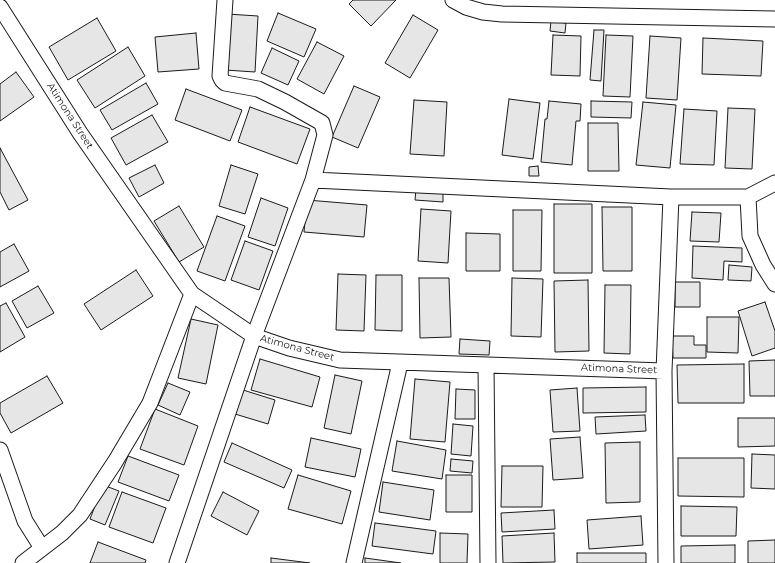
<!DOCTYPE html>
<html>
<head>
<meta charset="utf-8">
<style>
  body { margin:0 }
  canvas { display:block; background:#fff }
</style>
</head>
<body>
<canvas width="775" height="563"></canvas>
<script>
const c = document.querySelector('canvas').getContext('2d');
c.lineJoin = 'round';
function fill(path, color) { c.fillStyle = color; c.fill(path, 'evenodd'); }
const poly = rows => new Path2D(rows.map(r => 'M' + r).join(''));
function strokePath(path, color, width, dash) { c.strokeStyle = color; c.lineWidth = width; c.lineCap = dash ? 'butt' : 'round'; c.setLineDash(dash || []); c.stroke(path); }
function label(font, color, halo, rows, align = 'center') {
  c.font = font + ' Montserrat,sans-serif'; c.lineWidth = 3; c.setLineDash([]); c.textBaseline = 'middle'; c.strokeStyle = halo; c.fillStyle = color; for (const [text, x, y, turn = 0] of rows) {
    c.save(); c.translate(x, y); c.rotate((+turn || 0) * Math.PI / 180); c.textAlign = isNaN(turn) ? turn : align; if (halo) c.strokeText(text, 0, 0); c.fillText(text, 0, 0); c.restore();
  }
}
const building = poly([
  [353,0,396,0,371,26,349,4,353,0],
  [278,13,316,29,304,57,267,41,278,13],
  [227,14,258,16,255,72,225,70,227,14],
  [413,15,438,30,410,78,385,63,413,15],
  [97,18,116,51,68,80,49,47,97,18],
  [551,21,566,23,565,33,550,31,551,21],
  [594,30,604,30,601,81,590,80,594,30],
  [196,33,199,69,158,72,155,37,196,33],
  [553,35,581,36,580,76,551,75,553,35],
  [606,35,633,36,630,97,603,96,606,35],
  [650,36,681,38,677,100,646,98,650,36],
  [703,38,763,41,761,76,702,74,703,38],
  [317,42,344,56,324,94,297,79,317,42],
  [128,47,145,76,95,108,77,80,128,47],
  [272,48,299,61,288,85,261,73,272,48],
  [16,72,34,97,0,121,0,84,16,72],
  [146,83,158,104,112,130,100,110,146,83],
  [354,86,380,97,358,148,332,137,354,86],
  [186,89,242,110,230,141,175,120,186,89],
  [509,99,540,103,533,159,502,155,509,99],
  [414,100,447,102,444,156,410,154,414,100],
  [549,101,581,104,580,121,576,121,572,165,541,162,545,119,547,119,549,101],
  [591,101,632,102,631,118,591,117,591,101],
  [643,102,676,105,670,168,636,165,643,102],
  [250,107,310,129,297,164,238,142,250,107],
  [728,108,755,109,752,169,725,168,728,108],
  [684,109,717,111,714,165,680,164,684,109],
  [152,115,168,142,126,165,111,138,152,115],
  [588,123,618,123,619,171,588,171,588,123],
  [0,148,28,200,9,210,0,192,0,148],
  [155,165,164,183,139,197,129,178,155,165],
  [231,165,258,174,245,214,219,206,231,165],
  [538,166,539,176,529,176,529,167,538,166],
  [416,189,443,192,443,202,415,200,416,189],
  [261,198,288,208,275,246,248,237,261,198],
  [307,200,367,205,364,237,304,232,307,200],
  [554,204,592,204,592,273,554,273,554,204],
  [179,206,204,247,179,262,154,221,179,206],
  [602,207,632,207,632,271,603,271,602,207],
  [421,209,451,211,448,263,418,261,421,209],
  [513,210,542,210,541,271,513,271,513,210],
  [692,212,721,213,719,242,690,241,692,212],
  [217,216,245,226,225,281,197,271,217,216],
  [466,233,500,234,500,271,466,271,466,233],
  [245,241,273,251,259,290,231,280,245,241],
  [14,244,29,271,0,287,0,252,14,244],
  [693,246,742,248,742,262,724,261,723,280,692,278,693,246],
  [729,265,752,267,751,281,728,280,729,265],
  [136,270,153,296,101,330,84,304,136,270],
  [338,274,366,275,364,331,336,330,338,274],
  [376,275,402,275,402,331,375,330,376,275],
  [419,278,449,278,451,337,420,338,419,278],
  [512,278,543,279,541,337,511,336,512,278],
  [588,280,589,351,555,352,554,281,588,280],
  [675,282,700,282,700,307,675,307,675,282],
  [605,285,631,285,630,354,604,353,605,285],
  [38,286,54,313,27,328,12,301,38,286],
  [765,302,775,331,775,348,752,356,738,311,765,302],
  [6,303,25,337,0,352,0,306,6,303],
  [707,317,739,317,738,353,707,352,707,317],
  [191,319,218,325,206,384,178,378,191,319],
  [672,336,694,336,694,345,706,345,706,358,673,358,672,336],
  [460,339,490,341,489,355,459,354,460,339],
  [260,359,320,377,312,407,251,390,260,359],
  [775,360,775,396,750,396,749,361,775,360],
  [744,364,744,403,678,403,677,365,744,364],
  [335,375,362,381,351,434,324,428,335,375],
  [47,376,63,403,11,433,0,413,0,403,47,376],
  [415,379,450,382,445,442,410,439,415,379],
  [168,383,190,392,180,415,158,405,168,383],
  [646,387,646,412,583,413,583,388,646,387],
  [577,388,580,431,553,432,550,390,577,388],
  [456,389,475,390,475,419,455,419,456,389],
  [243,390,275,400,268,424,235,414,243,390],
  [155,409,198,426,184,465,140,449,155,409],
  [645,415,646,431,596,434,595,417,645,415],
  [738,418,775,418,775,446,738,447,738,418],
  [453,424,473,426,471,456,451,454,453,424],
  [580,437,583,478,553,480,550,439,580,437],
  [311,438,361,449,355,477,305,467,311,438],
  [397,441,446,450,442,479,392,471,397,441],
  [640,442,640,502,606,503,605,443,640,442],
  [232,443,292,470,284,488,224,462,232,443],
  [752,454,775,455,775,489,751,488,752,454],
  [128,456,179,475,169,501,118,482,128,456],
  [678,458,744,458,744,497,678,496,678,458],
  [451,459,473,461,472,473,450,471,451,459],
  [502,466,543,466,542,507,501,507,502,466],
  [298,475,351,491,342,524,288,509,298,475],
  [446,475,472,475,472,512,446,512,446,475],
  [383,482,434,490,430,520,379,512,383,482],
  [103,485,119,491,105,525,90,519,103,485],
  [122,492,166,508,153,543,109,527,122,492],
  [223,492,259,511,247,535,211,516,223,492],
  [681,506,737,507,736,536,681,536,681,506],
  [554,510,555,529,502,532,501,513,554,510],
  [641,516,643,545,589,549,587,520,641,516],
  [375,523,436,531,433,554,372,546,375,523],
  [440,533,468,534,467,563,440,563,440,533],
  [554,533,555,562,503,563,502,536,554,533],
  [775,540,775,563,748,563,748,541,775,540],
  [98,542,146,560,145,563,90,563,98,542],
  [735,545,735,563,681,563,681,546,735,545],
  [577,553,646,553,646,563,577,563,577,553],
  [271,558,310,563,271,563,271,558],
  [365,558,401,563,365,563,365,558]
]);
fill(building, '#e6e6e6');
strokePath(building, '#1a1a1a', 1);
const street = poly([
  [453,0,466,7,483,12,502,14,775,19],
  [0,7,80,133,192,294,254,336,289,348,340,360,664,371],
  [313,180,671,197,748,197,775,183],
  [748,197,750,236,763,265,775,284],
  [486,365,488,563],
  [0,450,25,521,42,548],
  [23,563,62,533,80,515,115,462,150,403,192,294],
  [177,563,254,336,313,180,325,135,322,123,285,102,258,89,225,83,222,80,220,76,225,0],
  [354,563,400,363],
  [666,563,664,371,671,197]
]);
strokePath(street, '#1a1a1a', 17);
strokePath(street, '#fff', 15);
label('10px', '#1a1a1a', '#fff', [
  ["Atimona Street",70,116,57],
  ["Atimona Street",297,348,15],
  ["Atimona Street",619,369,2]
]);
</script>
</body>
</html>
